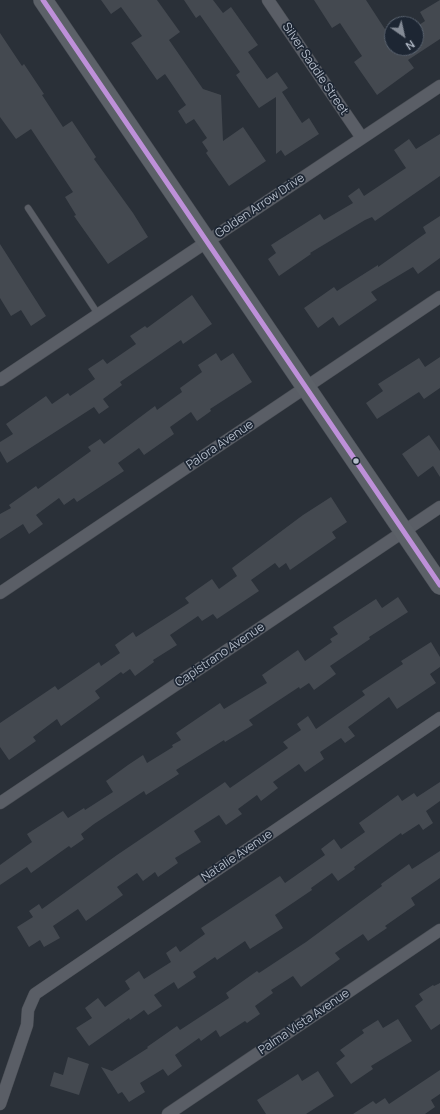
<!DOCTYPE html>
<html>
<head>
<meta charset="utf-8">
<style>
  body { margin:0 }
  #map { position:relative; width:440px; height:1114px; overflow:hidden; background:#2a3038; font-family:Manrope,sans-serif }
  canvas { display:block }
  .north { position:absolute; left:384px; top:16px; width:40px; height:40px; box-sizing:border-box; background:#1d2633; border:1px solid #59626f; border-radius:50%; rotate:146deg; font-size:11px; font-weight:700; line-height:16px; text-align:center; color:#b4bcc9 }
  .north::after { content:''; display:block; margin:auto; width:14px; height:18px; background:#848b96; clip-path:polygon(50% 0,100% 100%,50% 72%,0 100%) }
</style>
</head>
<body>
<div id="map">
<canvas width="440" height="1114"></canvas>
<div class="north">N</div>
</div>
<script>
const c = document.querySelector('canvas').getContext('2d');
c.lineJoin = 'round';
function fill(path, color) { c.fillStyle = color; c.fill(path, 'evenodd'); }
const poly = rows => new Path2D(rows.map(r => 'M' + r).join(''));
function strokePath(path, color, width, dash) { c.strokeStyle = color; c.lineWidth = width; c.lineCap = dash ? 'butt' : 'round'; c.setLineDash(dash || []); c.stroke(path); }
function label(font, color, halo, rows, align = 'center') {
  c.font = font + ' Manrope,sans-serif'; c.lineWidth = 3.5; c.setLineDash([]); c.textBaseline = 'middle'; c.strokeStyle = halo; c.fillStyle = color; for (const [text, x, y, turn = 0] of rows) {
    c.save(); c.translate(x, y); c.rotate((+turn || 0) * Math.PI / 180); c.textAlign = isNaN(turn) ? turn : align; if (halo) c.strokeText(text, 0, 0); c.fillText(text, 0, 0); c.restore();
  }
}
fill(poly([
  [101,0,157,0,180,32,169,40,203,89,221,95,223,141,243,127,266,161,229,186,206,153,208,151,202,142,207,138,194,119,186,124,178,111,186,105,165,74,157,80,131,43,142,36,121,7,111,14],
  [184,0,213,0,223,13,231,7,258,45,248,52,267,79,277,72,288,88,282,92,302,123,309,118,319,134,285,156,281,150,276,154,276,97,259,108,236,75,240,72,200,15,196,18],
  [314,0,366,0,392,40,392,48,416,48,416,27,425,21,420,12,440,0,440,39,408,60,414,68,377,95,354,62,362,56,340,23,332,28],
  [0,33,22,66,24,64,44,94,42,95,63,127,72,121,96,157,94,159,133,213,148,237,108,264,74,216,76,215,65,197,73,192,31,129,16,139,0,117],
  [440,134,440,176,375,221,372,217,365,220,310,253,311,254,279,276,268,259,276,253,271,245,320,214,324,220,353,203,348,196,359,188,364,196,406,168,394,150,409,139,416,149],
  [440,216,440,258,418,274,413,267,371,292,377,300,339,326,333,317,318,328,304,308,334,287,337,291,378,265,378,267,426,233,423,227],
  [0,244,46,316,31,326,21,310,11,316,0,298],
  [192,295,212,324,183,344,181,340,120,382,122,385,103,399,109,407,99,414,94,407,7,463,0,451,0,442,13,434,6,424,46,396,52,404,68,393,70,396,95,379,88,369,103,359,107,364,136,344,130,336,145,326,147,328],
  [216,353,221,361,233,353,252,382,210,409,211,411,197,421,191,412,170,427,174,434,144,455,139,448,118,463,124,471,77,502,74,498,64,505,59,498,36,515,43,524,29,534,23,524,0,539,0,514,11,508,9,505,36,486,38,489,91,451,88,447,100,439,104,444,155,406,157,410,182,392,180,388,202,372,198,365],
  [440,357,440,388,424,399,419,392,377,419,366,403,383,391,378,384,419,358,425,367],
  [429,435,440,451,440,477,433,466,418,477,402,454],
  [331,497,347,522,332,532,336,538,290,570,286,563,279,568,275,563,251,580,259,591,217,619,213,614,202,621,198,616,170,635,177,645,153,660,154,662,135,676,130,669,123,674,121,672,95,691,100,698,61,726,57,719,33,737,36,741,9,760,0,747,0,723,55,686,58,690,99,662,101,666,120,653,115,645,133,632,136,637,189,603,185,598,212,579,219,589,237,576,232,568,303,515],
  [398,597,408,612,369,637,370,639,330,666,336,674,314,690,309,683,300,689,299,687,249,720,253,725,225,742,224,740,176,770,179,774,146,795,144,791,94,824,81,834,84,839,71,848,69,846,31,873,27,867,0,885,0,865,32,842,27,834,63,811,68,818,84,808,85,810,113,792,106,781,128,765,143,755,147,763,173,747,172,745,181,740,176,733,220,703,224,709,267,683,262,675,298,650,305,661,332,642,330,639,338,634,333,627,376,599,382,608],
  [431,642,440,657,440,667,430,674,436,683,397,709,389,697,348,727,355,736,345,743,341,738,320,752,324,759,305,772,299,764,273,782,278,788,261,801,257,795,238,809,242,814,226,825,219,815,194,831,201,842,175,858,178,863,158,877,155,872,143,881,137,873,117,887,123,895,86,921,78,909,53,926,60,938,44,947,40,940,29,947,17,927,33,917,29,911,39,904,42,909,117,855,225,782,230,788,288,748,283,742,301,730,297,724,308,716,316,729,365,695,362,691,403,664,401,661],
  [440,782,440,801,426,811,433,823,423,830,419,824,402,835,401,833,354,867,355,869,338,881,332,873,311,888,312,890,275,915,283,928,250,949,245,941,217,960,215,957,193,972,196,977,178,989,174,982,154,995,162,1006,148,1015,144,1010,130,1020,129,1018,89,1046,76,1028,92,1018,85,1008,98,998,105,1007,130,989,125,981,139,971,144,979,171,962,166,953,176,946,180,952,205,934,201,928,280,876,285,883,325,855,321,849,334,839,341,849,365,832,359,823,398,795,402,801,414,793,417,797],
  [440,851,440,878,411,898,415,905,385,926,387,928,368,941,363,934,335,953,340,959,301,987,293,976,271,990,273,993,255,1006,260,1014,247,1023,245,1021,220,1037,216,1030,201,1041,199,1038,175,1055,182,1066,168,1076,163,1069,140,1083,145,1092,129,1102,122,1092,118,1094,101,1067,112,1071,148,1048,147,1047,177,1026,180,1030,229,998,226,993,257,971,259,973,306,942,382,886,381,884,409,864,412,869],
  [440,983,440,1024,431,1030,415,1006,423,1000,419,994,433,985,434,986],
  [398,1019,412,1041,371,1066,373,1069,351,1084,336,1063,345,1056,340,1050,364,1033,362,1030,378,1020,383,1028],
  [68,1057,89,1064,79,1095,50,1086,54,1072,63,1075],
  [440,1070,440,1094,431,1100,435,1107,425,1114,353,1114,373,1101,376,1104,385,1098,389,1104],
  [318,1071,334,1096,306,1114,266,1114,257,1100,298,1074,302,1081]
]), '#444950');
const service = poly([
  [28,208,98,314]
]);
const minor = poly([
  [268,0,362,138],
  [0,380,440,86],
  [0,593,440,297],
  [0,803,440,507],
  [0,1104,27,1025,28,1010,35,994,440,718],
  [168,1114,440,930]
]);
const primary = poly([
  [43,0,440,585]
]);
strokePath(service, '#484c53', 7);
strokePath(minor, '#484c53', 13);
strokePath(primary, '#484c55', 20);
strokePath(service, '#5a5e66', 6);
strokePath(minor, '#5a5e66', 12);
strokePath(primary, '#5c6168', 19);
strokePath(poly([
  [43,0,440,585]
]), '#be90d9', 5);
for (const [x, y, r, color] of [
  [356,461,3.5,"#b4bcc9"]
]) { const dot = new Path2D(); dot.arc(x, y, r, 0, 2 * Math.PI); c.fillStyle = color; c.fill(dot); strokePath(dot, '#1d2633', 1.5); }
label('12px', '#b4bcc9', '#1d2633', [
  ["Silver Saddle Street",315,69,56],
  ["Golden Arrow Drive",260,206,-34],
  ["Palora Avenue",220,445,-34],
  ["Capistrano Avenue",220,655,-34],
  ["Natalie Avenue",237,856,-34],
  ["Palma Vista Avenue",304,1022,-34]
]);
</script>
</body>
</html>
